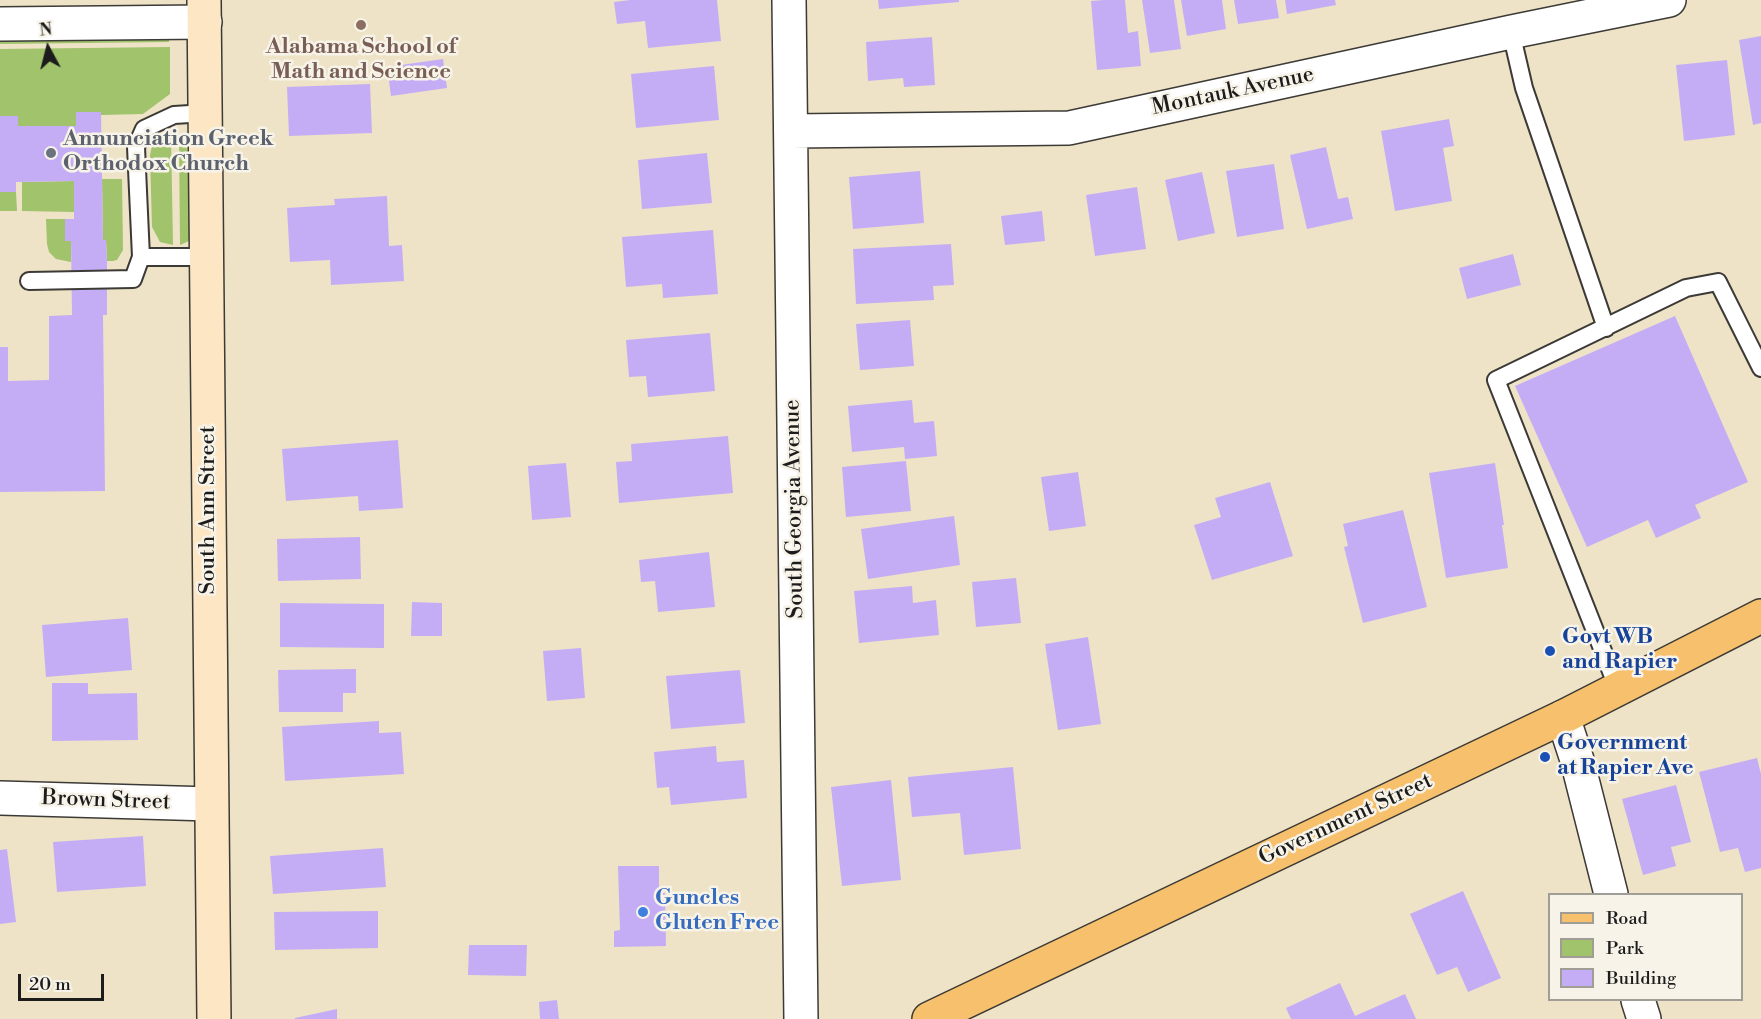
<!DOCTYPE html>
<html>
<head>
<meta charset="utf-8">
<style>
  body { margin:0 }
  #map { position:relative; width:1761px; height:1019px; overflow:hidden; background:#eee3c6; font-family:"Libre Bodoni",serif }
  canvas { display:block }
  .legend { position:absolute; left:1548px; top:893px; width:195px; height:108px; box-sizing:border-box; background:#f7f3e8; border:2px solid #9f9d96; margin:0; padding:8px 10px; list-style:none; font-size:18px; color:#1c1c1c }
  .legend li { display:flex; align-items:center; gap:12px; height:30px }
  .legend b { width:30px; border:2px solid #9f9d96 }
  .north { position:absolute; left:18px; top:18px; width:60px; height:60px; -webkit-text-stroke:4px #f7f3e8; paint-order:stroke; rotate:353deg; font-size:16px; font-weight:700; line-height:24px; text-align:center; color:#1c1c1c }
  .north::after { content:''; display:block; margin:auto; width:21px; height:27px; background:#1c1c1c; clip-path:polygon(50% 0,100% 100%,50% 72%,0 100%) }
  .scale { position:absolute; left:18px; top:974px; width:86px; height:27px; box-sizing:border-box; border:3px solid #1c1c1c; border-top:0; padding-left:8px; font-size:18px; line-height:21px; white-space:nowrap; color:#1c1c1c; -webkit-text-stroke:4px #f7f3e8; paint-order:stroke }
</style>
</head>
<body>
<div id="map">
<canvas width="1761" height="1019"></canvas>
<ul class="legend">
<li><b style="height:8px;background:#f7c06c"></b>Road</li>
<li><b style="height:16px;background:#a0c36c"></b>Park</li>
<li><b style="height:16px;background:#c5adf6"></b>Building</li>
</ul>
<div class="north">N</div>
<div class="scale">20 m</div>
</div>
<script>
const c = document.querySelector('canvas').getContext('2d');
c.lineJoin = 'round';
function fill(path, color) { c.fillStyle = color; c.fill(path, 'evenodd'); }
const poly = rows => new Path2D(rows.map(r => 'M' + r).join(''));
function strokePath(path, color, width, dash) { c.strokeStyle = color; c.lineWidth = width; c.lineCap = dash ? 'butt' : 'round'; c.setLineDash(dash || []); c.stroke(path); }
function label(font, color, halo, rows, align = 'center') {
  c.font = font + ' "Libre Bodoni",serif'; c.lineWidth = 5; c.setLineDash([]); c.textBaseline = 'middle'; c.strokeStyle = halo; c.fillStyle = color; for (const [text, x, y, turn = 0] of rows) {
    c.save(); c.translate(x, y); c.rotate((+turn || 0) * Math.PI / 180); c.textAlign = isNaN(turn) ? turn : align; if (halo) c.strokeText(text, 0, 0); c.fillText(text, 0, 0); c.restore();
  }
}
fill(poly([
  [169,36,169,42,0,44,0,39],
  [170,47,170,94,143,114,101,115,101,112,76,112,76,126,18,126,18,116,0,116,0,49],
  [171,136,173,245,160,242,152,227,150,155,152,146,160,139],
  [179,136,185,143,188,153,190,234,189,241,180,245],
  [102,179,122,179,123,250,117,260,113,261,107,261,106,240,103,240],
  [74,181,74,212,22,211,22,182],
  [0,192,16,192,17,211,0,211],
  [46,219,65,219,65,240,71,241,71,262,56,259,49,252,47,244]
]), '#a0c36c');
fill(poly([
  [630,0,717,0,721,41,648,48,645,21,617,24,614,2],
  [878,0,959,0,959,2,879,9],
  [1104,0,1125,0,1128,33,1138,31,1141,66,1097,70,1091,1],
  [1142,0,1174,0,1181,49,1150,53],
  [1181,0,1222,0,1226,29,1187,36],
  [1234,0,1276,0,1279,18,1238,24],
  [1285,0,1335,0,1336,5,1287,14],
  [1761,36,1761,123,1753,125,1739,40],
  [932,37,935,85,904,87,903,78,868,81,866,42],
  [443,59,447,88,391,96,387,67],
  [1727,60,1735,135,1684,141,1676,65],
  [714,66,719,120,636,128,631,74],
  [370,84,372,133,289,136,287,87],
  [76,112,101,112,103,240,106,240,107,261,107,315,103,315,105,491,0,492,0,347,8,347,8,381,49,380,49,316,72,315,71,241,65,241,65,219,74,219,74,181,16,182,16,192,0,192,0,116,18,116,18,126,76,126],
  [1449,119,1454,146,1443,148,1452,201,1395,211,1381,131],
  [1326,147,1338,199,1348,197,1353,219,1307,229,1290,155],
  [707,153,712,203,642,209,638,160],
  [1274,164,1284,229,1237,237,1226,171],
  [920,171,924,223,853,229,849,177],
  [1202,172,1215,233,1178,241,1165,180],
  [1137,187,1146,249,1095,256,1086,195],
  [387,196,389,246,402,245,404,281,331,285,330,260,290,262,287,208,335,205,334,199],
  [1042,211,1045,241,1005,245,1001,216],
  [713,230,718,294,663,298,662,284,626,287,622,237],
  [951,244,954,285,933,286,934,300,856,304,853,249],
  [1513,254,1521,285,1467,299,1459,268],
  [1675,316,1748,482,1695,505,1701,518,1656,538,1648,520,1587,547,1515,386],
  [910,320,914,366,860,370,856,324],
  [710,333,715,391,648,397,646,376,629,377,626,340],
  [912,400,914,423,934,421,937,456,905,459,904,447,852,452,848,406],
  [728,436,733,493,619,503,616,462,632,461,631,444],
  [398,440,403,508,359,511,358,496,286,501,282,449],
  [906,461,911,511,846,517,842,467],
  [566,463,571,517,532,520,528,466],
  [1495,463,1504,525,1502,525,1508,568,1446,578,1429,473],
  [1078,472,1086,526,1049,531,1041,477],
  [1270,482,1293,556,1212,580,1194,525,1221,517,1215,498],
  [1403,510,1427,607,1363,623,1344,547,1348,546,1343,524],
  [954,516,960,565,868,579,861,529],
  [360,537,361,579,278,581,277,539],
  [709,552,715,607,658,612,655,581,641,582,639,560],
  [1016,578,1021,623,976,627,972,582],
  [912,586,913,603,936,600,939,635,859,643,854,591],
  [412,602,442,603,442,636,411,636],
  [280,603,384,604,384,648,280,647],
  [128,618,132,670,46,677,42,625],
  [1088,637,1101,724,1058,730,1045,644],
  [581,648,585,698,547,701,543,651],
  [356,669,356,693,343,693,343,712,279,712,278,670],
  [740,670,745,723,671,729,666,676],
  [52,683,88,683,88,694,137,693,138,740,52,741],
  [379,721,379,733,401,732,404,774,285,781,282,727],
  [716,746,717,762,744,760,747,798,671,805,669,787,657,788,654,752],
  [1757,758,1761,774,1761,868,1745,872,1738,848,1720,852,1699,772],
  [1013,767,1021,849,964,855,960,813,912,817,908,777],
  [891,780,901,880,842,886,831,787],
  [1676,785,1691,842,1671,847,1676,866,1643,875,1622,799],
  [143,836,146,886,57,892,53,842],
  [383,848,386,887,273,894,270,856],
  [7,849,16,922,0,924,0,850],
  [618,866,659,866,659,893,665,893,666,946,614,947,614,931,620,930],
  [1463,891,1501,978,1468,992,1457,967,1437,975,1410,914],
  [378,911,378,948,275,950,274,912],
  [469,945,527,945,526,976,468,975],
  [1340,983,1355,1016,1405,994,1416,1019,1291,1019,1286,1008],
  [557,1000,559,1019,540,1019,539,1002],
  [337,1009,337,1019,295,1019,295,1018]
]), '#c5adf6');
const lane = poly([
  [1511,32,1524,88,1606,328],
  [141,257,207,257],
  [29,281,133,279,141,257,136,147,144,129,174,115,206,113],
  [1618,689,1496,380,1686,288,1718,282,1761,368]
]);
const street = poly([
  [789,0,801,1019],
  [0,24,205,22],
  [791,131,1069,128,1511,32,1669,0],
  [1563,717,1577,760,1611,894],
  [0,798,211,804],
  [1638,1000,1644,1019]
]);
const secondary = poly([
  [204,0,214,1019]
]);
const primary = poly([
  [929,1019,1563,717,1761,616]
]);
strokePath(lane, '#3c3a36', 20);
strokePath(street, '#3c3a36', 36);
strokePath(secondary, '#3c3a36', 36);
strokePath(primary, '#3c3a36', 36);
strokePath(lane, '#fff', 16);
strokePath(street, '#fff', 33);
strokePath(secondary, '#fce6c4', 33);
strokePath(primary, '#f7c06c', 33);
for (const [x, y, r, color] of [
  [361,25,6,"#8d6e63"],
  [51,153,6,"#6b7280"],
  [1550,651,6,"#1a4fb4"],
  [1545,757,6,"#1a4fb4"],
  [643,912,6,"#3f7fe0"]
]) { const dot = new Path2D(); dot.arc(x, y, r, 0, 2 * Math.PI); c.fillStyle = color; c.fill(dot); strokePath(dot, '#f7f3e8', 2); }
label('bold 22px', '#785e54', '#f7f3e8', [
  ["Alabama School of",361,48],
  ["Math and Science",361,73]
]);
label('22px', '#1c1c1c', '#f7f3e8', [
  ["Montauk Avenue",1233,92,-12],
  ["South Georgia Avenue",795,509,-91],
  ["South Ann Street",209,510,-90],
  ["Brown Street",106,801,2],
  ["Government Street",1346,820,-25]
]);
label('bold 22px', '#5b616d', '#f7f3e8', [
  ["Annunciation Greek",63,140],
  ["Orthodox Church",63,165]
], 'left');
label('bold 22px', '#164399', '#f7f3e8', [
  ["Govt WB",1562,638],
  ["and Rapier",1562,663],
  ["Government",1557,744],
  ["at Rapier Ave",1557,769]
], 'left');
label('bold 22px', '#366cbe', '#f7f3e8', [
  ["Guncles",655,899],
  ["Gluten Free",655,924]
], 'left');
</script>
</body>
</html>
